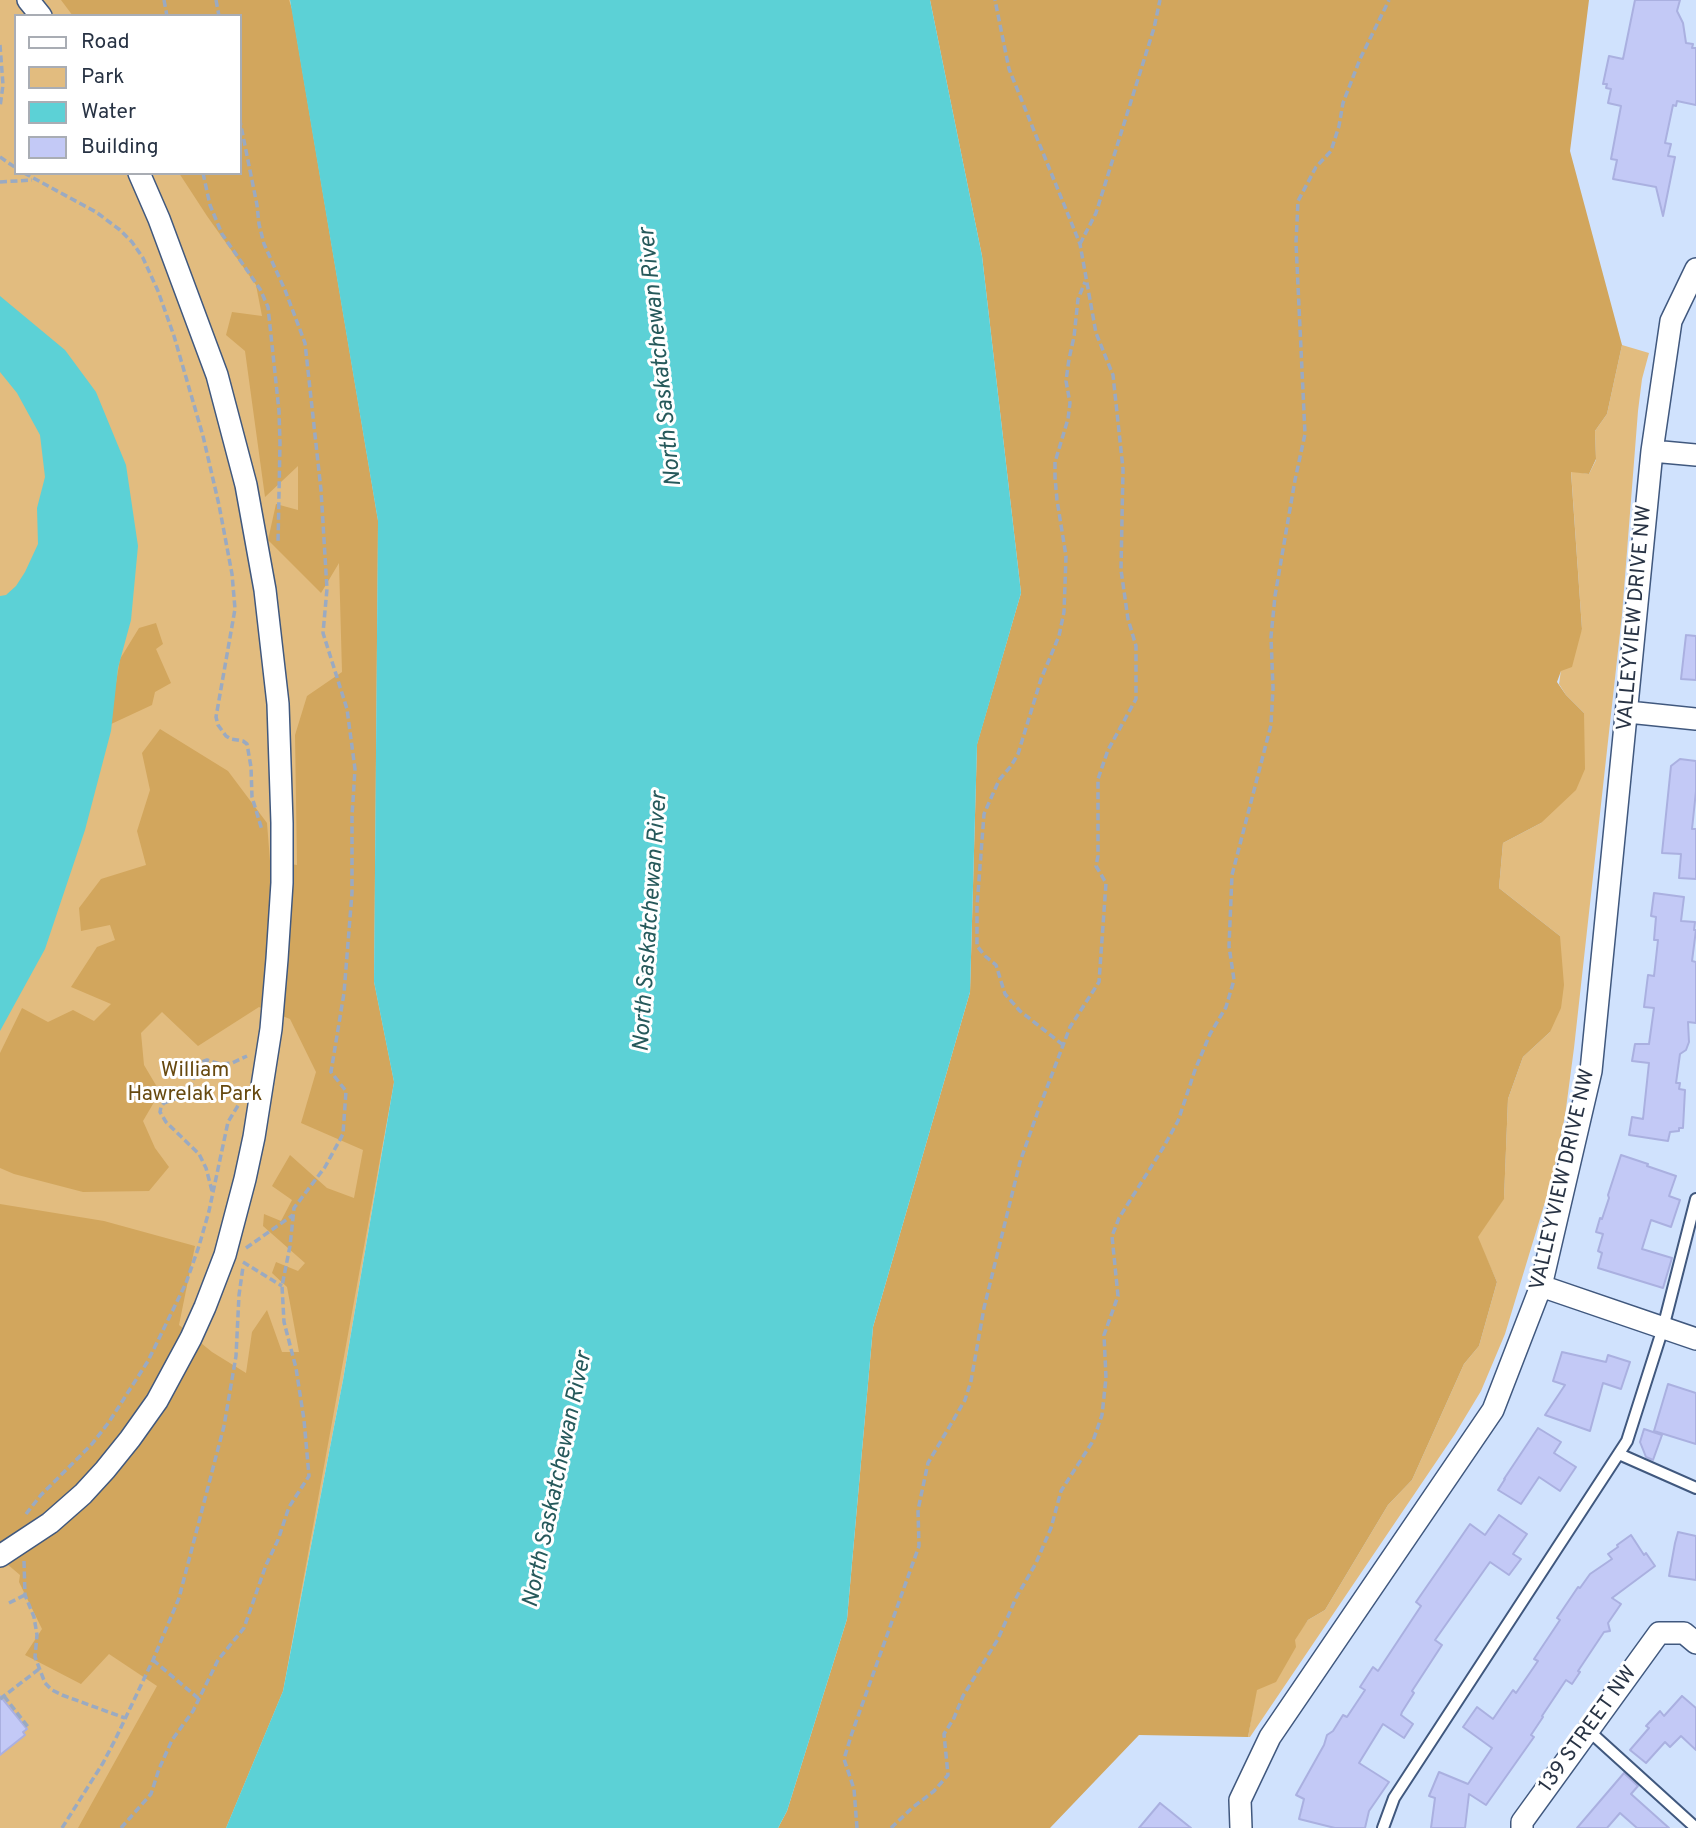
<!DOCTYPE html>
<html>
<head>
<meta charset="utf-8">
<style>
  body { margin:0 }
  #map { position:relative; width:1696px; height:1828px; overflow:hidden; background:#d0e2fd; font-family:Overpass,sans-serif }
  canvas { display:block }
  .legend { position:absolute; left:14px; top:14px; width:228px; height:161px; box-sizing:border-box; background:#fff; border:2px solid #a9adb4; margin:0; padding:9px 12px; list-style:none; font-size:21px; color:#283344 }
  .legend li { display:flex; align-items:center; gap:14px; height:35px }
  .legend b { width:35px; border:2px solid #a9adb4 }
</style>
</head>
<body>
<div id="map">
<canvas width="1696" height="1828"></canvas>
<ul class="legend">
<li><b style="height:9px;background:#fff"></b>Road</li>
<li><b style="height:19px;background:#e2bc7f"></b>Park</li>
<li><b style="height:19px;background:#5cd1d6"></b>Water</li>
<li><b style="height:19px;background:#c3c9f6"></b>Building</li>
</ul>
</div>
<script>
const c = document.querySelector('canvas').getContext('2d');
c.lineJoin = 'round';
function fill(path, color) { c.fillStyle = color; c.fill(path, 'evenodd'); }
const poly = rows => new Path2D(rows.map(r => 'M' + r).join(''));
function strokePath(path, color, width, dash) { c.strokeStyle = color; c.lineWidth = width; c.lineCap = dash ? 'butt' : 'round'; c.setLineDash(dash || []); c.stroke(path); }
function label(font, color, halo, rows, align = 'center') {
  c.font = font + ' Overpass,sans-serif'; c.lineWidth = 6; c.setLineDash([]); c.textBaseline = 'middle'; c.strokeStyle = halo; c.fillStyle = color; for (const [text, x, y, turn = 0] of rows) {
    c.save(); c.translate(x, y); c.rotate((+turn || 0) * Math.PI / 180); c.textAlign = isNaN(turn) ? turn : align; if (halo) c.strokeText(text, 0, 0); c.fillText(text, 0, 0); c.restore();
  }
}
fill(poly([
  [0,0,290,0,378,521,374,982,394,1082,343,1380,283,1691,226,1828,0,1828],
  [16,16,240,16,240,173,16,173],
  [1622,345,1649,353,1642,379,1638,411,1622,615,1574,1048,1565,1116,1552,1179,1505,1334,1481,1391,1455,1434,1250,1737,1248,1737,1256,1690,1308,1620,1325,1610,1388,1505,1412,1480,1464,1364,1479,1346,1497,1282,1477,1237,1504,1198,1508,1099,1523,1057,1550,1032,1560,936,1499,888,1503,843,1541,823,1584,713,1566,695,1559,684,1561,670,1582,629,1571,471,1589,474,1596,460,1595,431,1607,414]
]), '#e2bc7f');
fill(poly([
  [61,0,289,0,292,9,378,521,374,982,394,1082,283,1691,226,1828,78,1828,157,1686,109,1654,81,1684,25,1655,42,1629,19,1582,20,1575,0,1558,0,1204,104,1221,195,1246,179,1325,212,1352,246,1373,252,1332,267,1310,282,1352,299,1352,287,1287,272,1273,276,1262,298,1271,305,1263,263,1226,264,1214,281,1221,292,1200,272,1186,290,1155,327,1188,354,1198,363,1150,301,1123,316,1072,290,1019,259,1007,198,1046,162,1012,141,1033,144,1065,160,1092,143,1121,155,1148,169,1167,149,1191,83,1192,14,1174,0,1168,0,1053,22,1008,48,1022,73,1010,94,1021,111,1004,71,987,97,947,115,940,110,925,81,931,79,908,101,879,146,865,137,831,150,790,142,753,160,729,228,771,267,823,270,861,297,865,295,735,307,696,342,672,339,563,321,593,268,540,276,504,298,510,298,466,265,497,245,351,226,335,232,312,262,316,256,285,207,216,179,173,240,173,240,16,73,16],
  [930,0,1589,0,1570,151,1622,345,1607,414,1595,431,1596,459,1589,474,1571,472,1582,629,1572,667,1561,671,1557,682,1566,695,1584,713,1585,769,1576,790,1541,823,1503,843,1499,888,1560,936,1564,985,1561,1008,1550,1032,1523,1057,1508,1099,1504,1199,1478,1237,1497,1282,1479,1346,1464,1364,1412,1480,1388,1505,1325,1610,1308,1620,1295,1640,1296,1647,1276,1682,1257,1690,1248,1737,1139,1735,1050,1828,778,1828,787,1811,847,1619,873,1327,970,992,977,744,1021,593,982,256],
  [156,623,163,644,156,649,171,683,155,692,152,705,109,725,120,659,139,628]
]), '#d2a65d');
fill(poly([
  [290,0,930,0,982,256,1021,593,977,745,970,992,873,1327,847,1619,787,1811,778,1828,226,1828,283,1691,343,1380,394,1082,374,982,378,521],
  [0,296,65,350,96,392,126,465,138,546,131,620,118,668,111,731,85,830,45,949,0,1031,0,596,6,595,16,586,25,572,38,544,37,508,45,477,40,435,17,393,0,372]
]), '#5cd1d6');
const building = poly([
  [1635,0,1680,0,1677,11,1683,23,1686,43,1693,44,1692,48,1696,48,1696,105,1677,101,1676,106,1673,105,1665,143,1671,144,1668,156,1675,157,1663,216,1656,187,1613,179,1617,160,1611,159,1621,106,1608,103,1611,89,1606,88,1607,84,1603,84,1609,56,1623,59,1635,0],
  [1686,635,1696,636,1696,680,1681,679,1686,635],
  [1680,759,1696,761,1696,791,1692,829,1696,829,1696,879,1679,878,1681,854,1662,853,1671,766,1680,759],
  [1654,893,1684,897,1681,921,1695,922,1694,930,1696,930,1692,961,1696,962,1696,1023,1688,1022,1689,1042,1686,1050,1680,1054,1676,1083,1680,1083,1679,1089,1685,1090,1683,1128,1679,1128,1679,1131,1670,1132,1668,1141,1629,1135,1632,1117,1643,1119,1649,1063,1632,1061,1635,1044,1649,1044,1654,1008,1644,1007,1648,975,1654,976,1658,940,1654,940,1656,917,1651,916,1654,893],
  [1621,1155,1648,1164,1647,1166,1676,1176,1669,1196,1680,1200,1671,1227,1651,1220,1642,1249,1672,1258,1663,1288,1598,1268,1602,1253,1598,1251,1603,1234,1596,1232,1600,1218,1602,1219,1609,1198,1608,1195,1621,1155],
  [1562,1352,1606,1362,1608,1355,1630,1362,1621,1389,1603,1383,1590,1431,1545,1415,1565,1385,1553,1381,1562,1352],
  [1668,1384,1696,1393,1696,1444,1654,1431,1668,1384],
  [1538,1428,1561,1442,1554,1453,1576,1467,1560,1491,1539,1477,1521,1504,1498,1490,1505,1479,1504,1479,1538,1428],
  [1644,1429,1662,1435,1653,1460,1646,1457,1640,1442,1644,1429],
  [1499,1515,1527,1534,1513,1554,1521,1559,1509,1575,1490,1562,1435,1640,1442,1645,1412,1691,1414,1693,1402,1712,1401,1715,1413,1724,1404,1738,1383,1724,1359,1763,1389,1782,1369,1811,1365,1828,1335,1828,1299,1819,1304,1799,1296,1795,1324,1745,1327,1735,1333,1731,1343,1715,1347,1717,1365,1690,1360,1687,1373,1667,1378,1671,1421,1606,1416,1602,1470,1524,1485,1535,1499,1515],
  [1678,1532,1696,1536,1696,1580,1669,1576,1675,1543,1678,1532],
  [1631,1535,1644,1555,1646,1553,1655,1566,1612,1598,1621,1604,1608,1623,1610,1631,1604,1632,1578,1671,1580,1672,1572,1684,1566,1680,1542,1716,1543,1717,1531,1735,1534,1737,1486,1805,1469,1794,1465,1828,1431,1828,1435,1798,1429,1796,1439,1772,1468,1784,1492,1748,1463,1727,1477,1707,1493,1719,1513,1690,1516,1693,1538,1661,1534,1659,1560,1620,1557,1618,1578,1587,1580,1588,1590,1574,1612,1559,1608,1554,1618,1547,1617,1545,1631,1535],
  [0,1696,27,1729,23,1732,25,1735,0,1755,0,1696],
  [1682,1696,1696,1708,1696,1750,1681,1736,1670,1747,1665,1742,1646,1763,1630,1750,1649,1728,1646,1726,1660,1711,1664,1716,1682,1696],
  [1624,1773,1638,1786,1631,1794,1669,1828,1637,1828,1620,1813,1607,1828,1577,1828,1624,1773],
  [1160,1803,1191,1828,1139,1828,1160,1803]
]);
fill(building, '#c3c9f6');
strokePath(building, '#aab0e0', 2);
const lane = poly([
  [1619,1454,1696,1488],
  [1589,1731,1696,1828],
  [1383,1828,1394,1798,1627,1441,1663,1328,1696,1199]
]);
const street = poly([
  [28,0,41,16],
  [1652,451,1696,455],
  [1628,712,1696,719],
  [1541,1286,1696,1339],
  [0,1556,50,1523,83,1494,105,1470,130,1439,157,1401,191,1338,205,1307,225,1255,245,1179,254,1137,271,1029,277,959,282,883,282,823,278,704,265,590,246,485,217,375,159,219,139,173],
  [1241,1828,1240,1800,1270,1737,1493,1410,1541,1286,1591,1071,1652,451,1671,321,1696,269],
  [1522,1828,1522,1822,1659,1633,1684,1633,1696,1643]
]);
strokePath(lane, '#40587e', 14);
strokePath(street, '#40587e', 24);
strokePath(poly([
  [164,0,167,16],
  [216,0,219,16],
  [0,45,3,85,0,107],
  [0,157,16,168],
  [24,173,96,212,120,230,132,242,143,258,158,291,174,336,203,436,219,505,232,574,235,609,216,717,218,725,226,736,231,739,243,741,247,744,251,767,252,797,262,830],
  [203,173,210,205,222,234,260,289,268,307,279,411,280,443,278,544],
  [0,182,32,180],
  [1080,244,1096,213,1154,28,1160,0],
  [1063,1045,1020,1011,1005,994,996,965,985,956,977,946,977,906,984,814,999,780,1011,766,1018,754,1041,679,1059,636,1064,612,1066,556,1057,500,1055,477,1055,462,1068,419,1070,403,1066,381,1069,359,1074,337,1078,299,1085,282],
  [212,1191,206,1168,199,1154,166,1122,160,1112,161,1107,164,1103,180,1097,187,1093,191,1086,197,1068,201,1062,207,1060,220,1064,232,1063,247,1056],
  [246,1248,293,1215],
  [243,1262,282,1286],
  [26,1514,41,1495,92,1444,109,1422,148,1361,186,1283,199,1246,209,1211,228,1122,239,1104],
  [24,1561,25,1595,34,1617,37,1635,35,1657,45,1683,52,1690,62,1695,125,1718],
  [9,1603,25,1595],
  [153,1660,199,1699],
  [4,1696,28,1727],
  [0,1699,39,1669],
  [62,1828,103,1763,115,1740,153,1660,179,1598,224,1426,236,1356,239,1295,243,1267],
  [121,1828,151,1794,159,1769,172,1740,193,1711,218,1660,244,1628,266,1565,278,1540,289,1507,309,1476,304,1420,296,1368,284,1322,282,1286,290,1246,294,1208,325,1167,343,1134,346,1091,331,1072,344,993,352,893,352,816,355,769,347,709,323,633,327,589,321,490,305,343,285,290,264,244,259,224,257,205,240,121],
  [857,1828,854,1789,844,1759,852,1733,919,1546,918,1510,928,1463,965,1400,971,1381,984,1308,1020,1162,1038,1111,1070,1027,1099,982,1106,883,1096,866,1098,856,1098,779,1108,750,1136,699,1136,646,1128,619,1121,570,1123,469,1113,375,1096,333,1080,244,1009,69,995,0],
  [891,1828,912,1808,934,1791,948,1775,944,1734,954,1718,963,1696,998,1639,1016,1598,1036,1563,1051,1528,1061,1491,1093,1441,1102,1415,1106,1378,1104,1335,1118,1296,1112,1236,1119,1218,1163,1148,1178,1121,1195,1070,1210,1034,1226,1007,1234,980,1229,946,1232,875,1271,725,1273,688,1271,637,1275,596,1295,480,1305,434,1296,243,1298,201,1316,167,1331,151,1339,126,1343,103,1360,59,1389,0]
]), '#9aaac2', 3.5, [7, 3.5]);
strokePath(lane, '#fff', 10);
strokePath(street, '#fff', 21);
label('21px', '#283344', '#fff', [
  ["VALLEYVIEW DRIVE NW",1636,618,-85],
  ["VALLEYVIEW DRIVE NW",1564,1180,-77],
  ["139 STREET NW",1589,1730,-54]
]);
label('21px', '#67490f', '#fff', [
  ["William",195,1072],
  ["Hawrelak Park",195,1096]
]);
label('italic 23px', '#26595b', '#fff', [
  ["North Saskatchewan River",662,357,-96],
  ["North Saskatchewan River",652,922,-86],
  ["North Saskatchewan River",559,1480,-78]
]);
</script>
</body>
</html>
